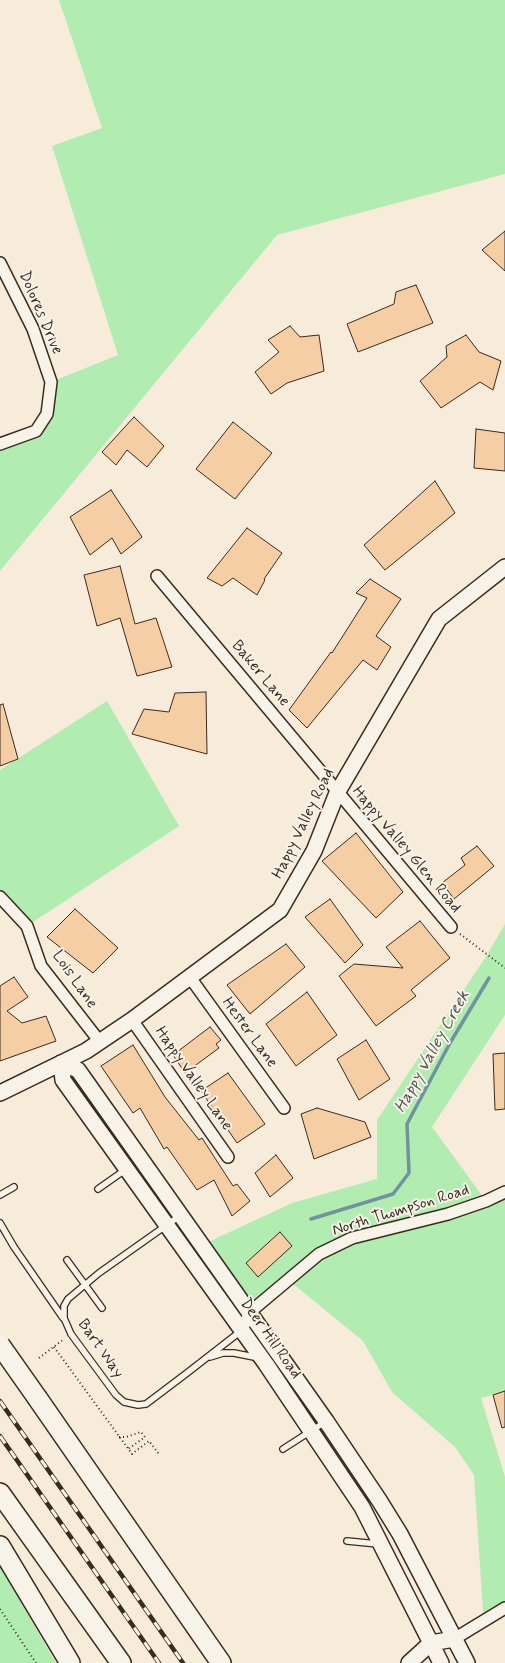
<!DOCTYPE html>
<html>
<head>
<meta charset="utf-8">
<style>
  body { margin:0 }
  canvas { display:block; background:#f7ecda }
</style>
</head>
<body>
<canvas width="505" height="1663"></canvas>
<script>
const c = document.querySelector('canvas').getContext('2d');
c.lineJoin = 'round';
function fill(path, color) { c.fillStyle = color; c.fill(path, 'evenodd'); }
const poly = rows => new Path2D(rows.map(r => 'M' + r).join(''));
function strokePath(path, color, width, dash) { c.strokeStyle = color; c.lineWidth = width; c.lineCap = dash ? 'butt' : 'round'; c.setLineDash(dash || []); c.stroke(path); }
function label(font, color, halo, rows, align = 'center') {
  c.font = font + ' Mynerve,sans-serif'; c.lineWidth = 4; c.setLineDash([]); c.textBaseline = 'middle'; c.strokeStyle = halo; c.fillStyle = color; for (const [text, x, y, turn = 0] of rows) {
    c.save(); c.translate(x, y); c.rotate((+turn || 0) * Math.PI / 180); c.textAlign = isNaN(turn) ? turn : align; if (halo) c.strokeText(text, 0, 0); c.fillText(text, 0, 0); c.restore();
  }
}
fill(poly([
  [59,0,505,0,505,174,277,235,0,571,0,444,36,431,47,414,51,382,118,355,52,146,102,128],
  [107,701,179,826,27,926,0,897,0,770],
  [505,924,505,1015,432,1127,486,1201,505,1197,505,1391,481,1398,505,1477,505,1608,481,1621,483,1611,474,1475,455,1447,392,1392,363,1341,287,1279,250,1312,202,1245,292,1203,377,1179,377,1120,487,955],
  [0,1567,56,1663,0,1663]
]), '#b1ecb1');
strokePath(poly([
  [311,1219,393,1194,409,1173,407,1124,450,1043,489,978]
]), '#7193a0', 3.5);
const building = poly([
  [505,231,505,271,482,250,505,231],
  [416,285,433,323,358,352,347,324,394,304,396,292,416,285],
  [290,326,300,337,319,335,324,371,287,383,271,394,255,372,279,352,268,340,290,326],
  [466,335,479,352,501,361,493,390,480,382,441,408,420,381,447,357,446,346,466,335],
  [134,417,164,446,147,467,127,450,116,465,102,452,134,417],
  [233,422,272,453,235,499,196,469,233,422],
  [476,429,505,433,505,471,474,468,476,429],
  [435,481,455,513,385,570,364,545,435,481],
  [111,490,142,537,121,554,112,538,90,555,70,517,111,490],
  [247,528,282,553,264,579,265,580,257,595,233,578,222,586,207,578,247,528],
  [120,566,135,624,156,618,172,667,137,676,120,618,97,626,84,575,120,566],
  [370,579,401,599,376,636,391,647,377,670,363,660,307,728,289,710,331,652,332,653,367,598,356,593,370,579],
  [206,692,207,754,132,734,144,709,169,712,175,693,206,692],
  [3,704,18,759,0,766,0,705,3,704],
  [356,833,403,892,376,918,322,861,356,833],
  [477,846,494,866,454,899,442,883,465,865,461,858,477,846],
  [330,899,363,945,345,963,305,917,330,899],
  [75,909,118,948,93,973,47,937,75,909],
  [420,921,450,958,411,990,416,996,376,1026,339,976,354,964,403,968,386,947,420,921],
  [286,944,305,967,250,1014,227,985,286,944],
  [14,977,28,997,7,1011,22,1023,46,1016,56,1041,0,1061,0,986,14,977],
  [307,992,337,1035,296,1066,266,1024,307,992],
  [210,1027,221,1040,216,1044,219,1048,185,1073,173,1055,210,1027],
  [366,1040,390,1079,359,1100,337,1059,366,1040],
  [133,1045,165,1097,199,1140,202,1138,233,1186,237,1184,250,1201,232,1216,214,1180,197,1190,167,1147,164,1149,140,1108,133,1113,101,1066,133,1045],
  [505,1053,505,1109,495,1110,493,1054,505,1053],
  [228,1073,265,1124,237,1143,201,1091,228,1073],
  [317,1108,365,1122,371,1137,314,1159,301,1114,317,1108],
  [276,1155,293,1178,270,1197,255,1173,276,1155],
  [280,1232,292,1246,258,1277,246,1263,280,1232],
  [505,1391,505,1427,502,1428,493,1395,505,1391]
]);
fill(building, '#f5cea4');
strokePath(building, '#3b2a1e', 1);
const lane = poly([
  [98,1189,125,1170],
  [0,1195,14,1187],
  [181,1215,99,1273,68,1299,64,1306,64,1318,71,1334,116,1395,124,1402,138,1405,146,1404,187,1373,241,1331],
  [0,1223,14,1247,63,1318],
  [67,1260,102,1308],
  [210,1357,223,1353,234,1353,259,1358],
  [283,1449,325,1422],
  [347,1541,378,1544]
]);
const street = poly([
  [0,263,33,329,51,382,47,414,36,431,0,444],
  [157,576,451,927],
  [0,897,27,926,41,966,100,1042],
  [189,976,284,1108],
  [132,1020,228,1157],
  [242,1330,250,1312,319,1254,352,1238,448,1214,486,1201,505,1192],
  [454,1639,505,1608]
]);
const secondary = poly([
  [61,1063,78,1070,326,1421,379,1500,400,1534,467,1663],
  [61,1063,63,1080,266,1364,362,1507,441,1663],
  [0,1093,86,1051,132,1020,280,910,314,851,337,793,439,619,505,567],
  [409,1663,431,1643,454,1639]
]);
const highway = poly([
  [38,1399,221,1663],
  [0,1493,121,1663],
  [0,1546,70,1663]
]);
strokePath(lane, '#3b2a1e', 8);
strokePath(street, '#3b2a1e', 14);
strokePath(secondary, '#3b2a1e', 18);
strokePath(highway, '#3b2a1e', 22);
strokePath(poly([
  [460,934,505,968],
  [54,1347,132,1454,149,1441,159,1454],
  [39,1358,64,1339],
  [119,1437,126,1437,141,1432,145,1437,128,1449],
  [0,1609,36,1663]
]), '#3b2a1e', 2, [1, 3]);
strokePath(lane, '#f7f3e8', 5.5);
strokePath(street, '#f7f3e8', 11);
strokePath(secondary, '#f7f3e8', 15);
strokePath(highway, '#f7f3e8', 19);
const rail = poly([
  [0,1401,183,1663],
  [0,1436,159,1663]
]);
strokePath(rail, '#3b2a1e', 4.5);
strokePath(rail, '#f7f3e8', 3, [9]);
const highwayBridge = poly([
  [0,1345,38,1399]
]);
strokePath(highwayBridge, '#3b2a1e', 22, []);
strokePath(highwayBridge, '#f7f3e8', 19);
label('16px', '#3b2a1e', '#f7f3e8', [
  ["Dolores Drive",40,313,67],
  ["Baker Lane",260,674,50],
  ["Happy Valley Road",304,824,-64],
  ["Happy Valley Glen Road",406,850,50],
  ["Lois Lane",74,980,55],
  ["Hester Lane",249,1033,54],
  ["Happy Valley Lane",193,1079,55],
  ["North Thompson Road",401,1211,-17],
  ["Deer Hill Road",270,1339,55],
  ["Bart Way",100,1349,55]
]);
label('italic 17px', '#525654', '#f7f3e8', [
  ["Happy Valley Creek",433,1052,-61]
]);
</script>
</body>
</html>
